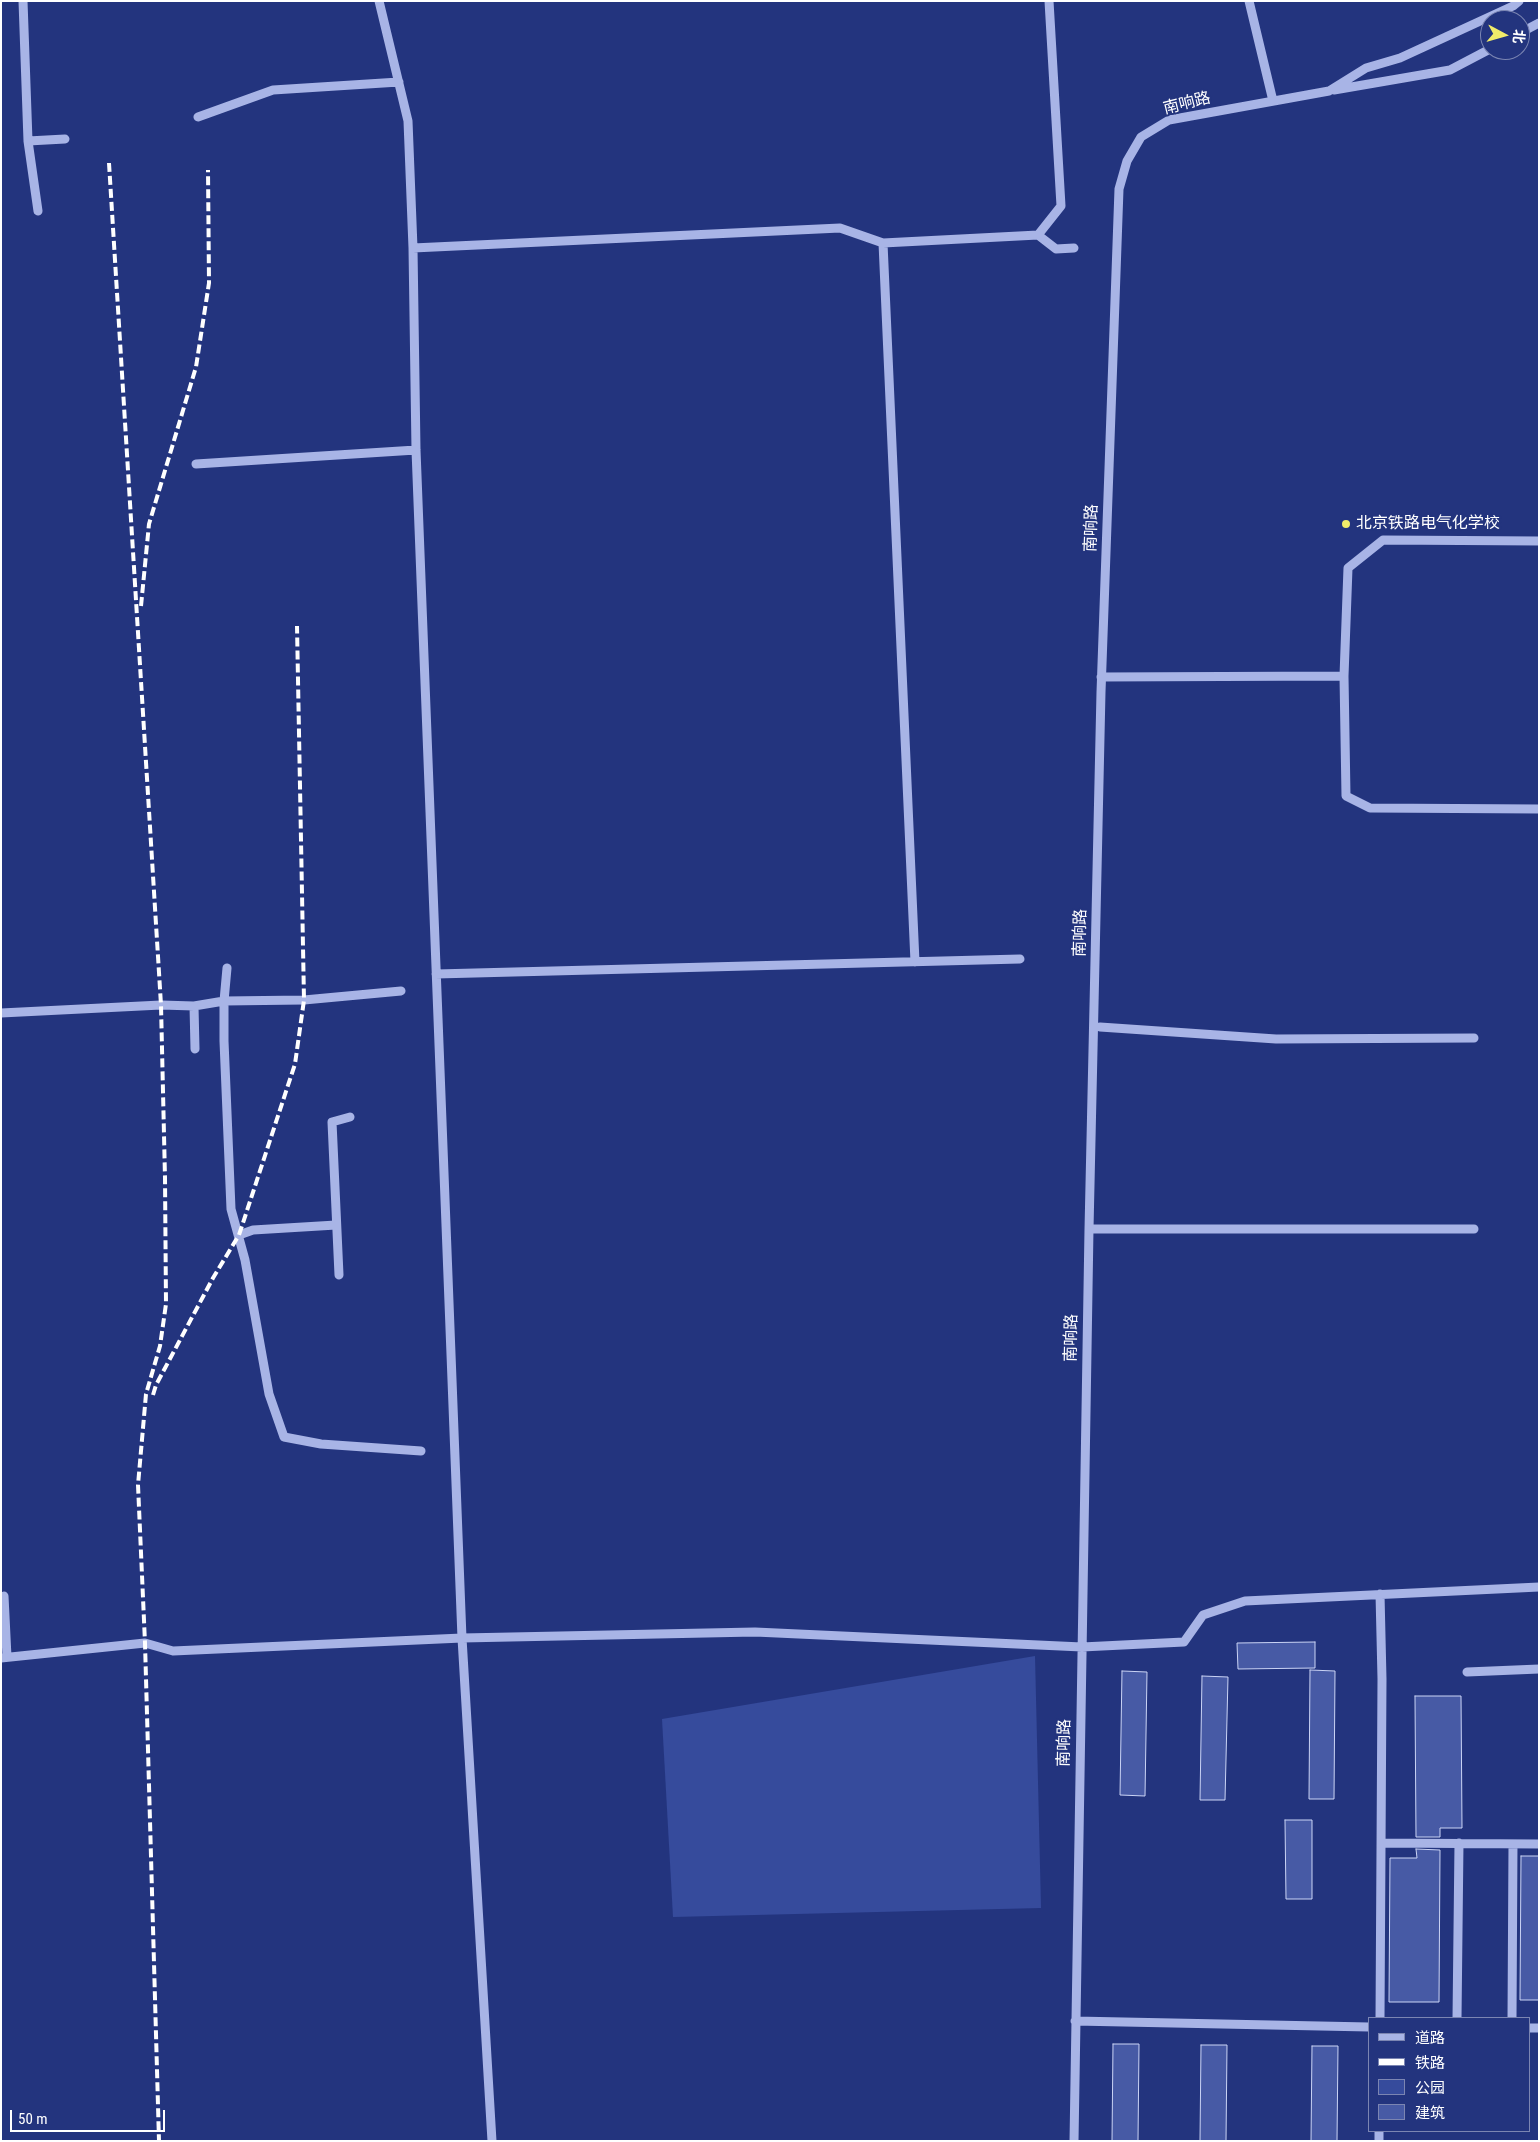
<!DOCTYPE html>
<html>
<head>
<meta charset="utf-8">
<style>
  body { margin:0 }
  #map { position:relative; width:1540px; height:2142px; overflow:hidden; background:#23347e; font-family:"Roboto Condensed","Noto Sans SC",sans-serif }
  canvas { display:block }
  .frame { position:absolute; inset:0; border:2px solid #fff; pointer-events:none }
  .legend { position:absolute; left:1368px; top:2017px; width:162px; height:115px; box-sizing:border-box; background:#23347e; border:1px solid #7b85b2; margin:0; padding:6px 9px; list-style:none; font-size:15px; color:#fff }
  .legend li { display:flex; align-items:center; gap:10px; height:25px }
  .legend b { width:25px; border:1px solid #7b85b2 }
  .north { position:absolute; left:1480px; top:10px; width:50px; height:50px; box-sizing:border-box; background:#23347e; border:1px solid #7b85b2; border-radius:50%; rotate:96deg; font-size:14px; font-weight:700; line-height:20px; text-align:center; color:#fff }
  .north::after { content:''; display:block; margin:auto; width:18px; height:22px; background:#f1ec6a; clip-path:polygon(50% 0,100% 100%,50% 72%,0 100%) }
  .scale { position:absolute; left:10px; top:2110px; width:155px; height:22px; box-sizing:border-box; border:2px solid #fff; border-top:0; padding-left:6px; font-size:15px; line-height:18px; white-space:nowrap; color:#fff; -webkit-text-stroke:4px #23347e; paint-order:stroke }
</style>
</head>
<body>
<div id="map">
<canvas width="1540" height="2142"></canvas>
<div class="frame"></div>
<ul class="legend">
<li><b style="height:6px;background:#a8b4e6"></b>道路</li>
<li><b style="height:6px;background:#fff"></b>铁路</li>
<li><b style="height:14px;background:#364b9c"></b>公园</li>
<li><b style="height:14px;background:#475aa5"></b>建筑</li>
</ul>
<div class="north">北</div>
<div class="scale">50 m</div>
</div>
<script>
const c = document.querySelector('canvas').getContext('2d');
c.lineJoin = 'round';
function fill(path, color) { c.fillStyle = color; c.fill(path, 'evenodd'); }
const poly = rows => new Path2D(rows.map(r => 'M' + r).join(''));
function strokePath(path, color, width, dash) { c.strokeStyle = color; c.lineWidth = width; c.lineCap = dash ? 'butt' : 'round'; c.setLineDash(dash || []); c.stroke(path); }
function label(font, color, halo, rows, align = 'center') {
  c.font = font + ' "Roboto Condensed","Noto Sans SC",sans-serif'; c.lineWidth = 4; c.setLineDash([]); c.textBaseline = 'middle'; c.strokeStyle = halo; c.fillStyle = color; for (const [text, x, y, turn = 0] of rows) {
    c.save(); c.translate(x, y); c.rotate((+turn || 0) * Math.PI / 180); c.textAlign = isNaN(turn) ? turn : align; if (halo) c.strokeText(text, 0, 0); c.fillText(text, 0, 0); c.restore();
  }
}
fill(poly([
  [1035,1656,1041,1908,673,1917,662,1719]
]), '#364b9c');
const building = poly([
  [1315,1642,1315,1668,1238,1669,1237,1643,1315,1642],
  [1310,1670,1335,1671,1334,1799,1309,1799,1310,1670],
  [1122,1671,1147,1672,1145,1796,1120,1795,1122,1671],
  [1202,1676,1228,1677,1225,1800,1200,1800,1202,1676],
  [1415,1696,1461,1696,1462,1828,1440,1828,1440,1837,1416,1837,1415,1696],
  [1285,1820,1312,1820,1312,1899,1286,1899,1285,1820],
  [1416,1849,1440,1850,1439,2002,1389,2002,1390,1858,1417,1858,1416,1849],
  [1521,1856,1539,1856,1539,2000,1520,2000,1521,1856],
  [1113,2044,1139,2044,1138,2141,1112,2141,1113,2044],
  [1201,2045,1227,2045,1226,2141,1200,2141,1201,2045],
  [1312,2046,1338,2046,1337,2141,1311,2141,1312,2046]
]);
fill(building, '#475aa5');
strokePath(building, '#cbd4f5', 1);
strokePath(poly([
  [23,1,28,141,38,211],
  [379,1,408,121,413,248,416,450,462,1638,492,2141],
  [1249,1,1273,101],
  [1520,33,1539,23],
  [1334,90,1450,70,1490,49],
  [198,117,273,90,399,82],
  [28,141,65,139],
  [1038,235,1061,206,1049,1],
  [883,243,915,962],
  [413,248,840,228,883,243,1038,235,1056,249,1074,248],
  [196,464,416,450],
  [1344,676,1348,568,1383,540,1539,541],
  [1101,677,1344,676,1346,796,1370,808,1539,809],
  [227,968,224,1001,224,1041,231,1209,245,1260,269,1394,284,1437,321,1444,421,1451],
  [436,974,1020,959],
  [194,1006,195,1049],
  [1,1013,161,1005,194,1006,224,1001,304,1000,401,991],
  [1100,1027,1276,1039,1474,1038],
  [1089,1229,1474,1229],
  [239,1235,253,1230,336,1225],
  [339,1275,332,1122,350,1117],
  [1380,1594,1382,1679,1380,2018],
  [4,1596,7,1657],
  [1,1658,145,1643,173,1651,462,1638,755,1632,1082,1647,1184,1642,1203,1615,1245,1601,1539,1587],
  [1467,1672,1539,1669],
  [1381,1843,1539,1844],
  [1457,2018,1459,1843],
  [1512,2018,1513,1844],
  [1075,2021,1369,2027],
  [1529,2028,1539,2028],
  [1074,2141,1089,1229,1101,692,1119,189,1127,161,1141,137,1169,120,1329,91,1366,68,1400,58,1513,6,1519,1],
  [1379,2141,1379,2131]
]), '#a8b4e6', 9);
strokePath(poly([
  [109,163,161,1005,165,1178,166,1304,160,1346,146,1394,138,1485,145,1643,159,2141],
  [141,606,149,524,196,367,209,283,208,170],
  [153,1395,156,1385,213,1278,239,1235,295,1064,304,1000,297,626]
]), '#fff', 4, [9, 4]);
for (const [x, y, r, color] of [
  [1346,524,5,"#f1ec6a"]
]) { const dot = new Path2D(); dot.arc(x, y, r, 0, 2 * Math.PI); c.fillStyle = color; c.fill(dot); strokePath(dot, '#23347e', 2); }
label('16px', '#fff', '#23347e', [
  ["南响路",1187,104,-14],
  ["南响路",1092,528,-88],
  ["南响路",1081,933,-89],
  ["南响路",1072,1338,-89],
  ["南响路",1065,1743,-89]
]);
label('16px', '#fff', '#23347e', [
  ["北京铁路电气化学校",1356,524]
], 'left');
</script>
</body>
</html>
